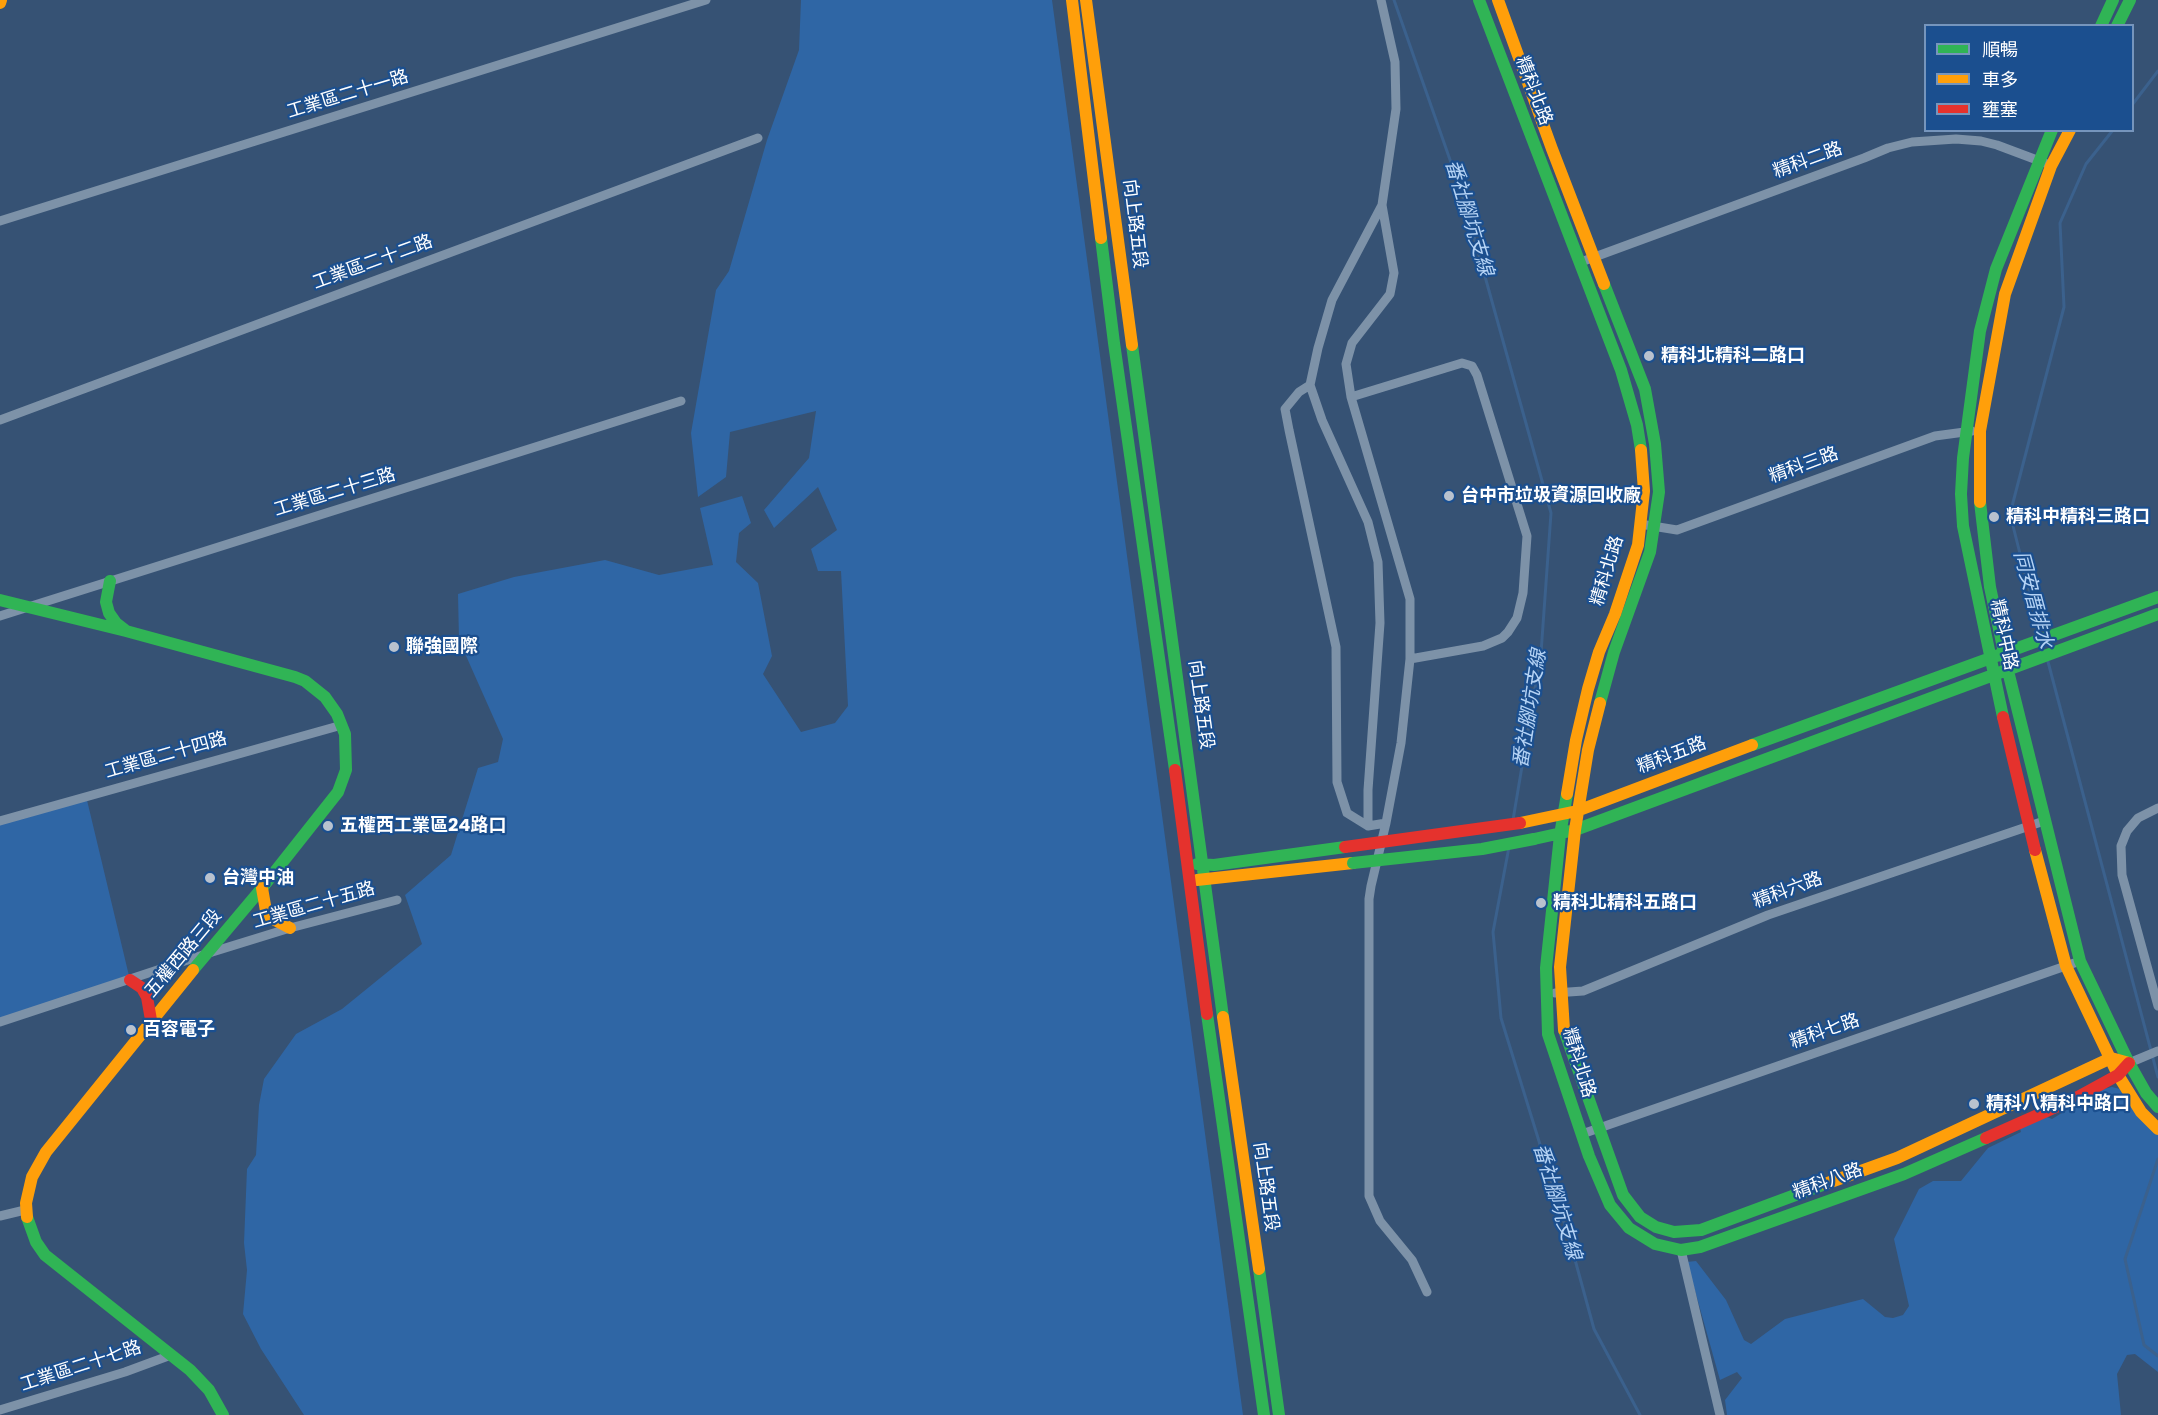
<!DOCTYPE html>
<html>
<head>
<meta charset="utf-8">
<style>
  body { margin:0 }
  #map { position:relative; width:2158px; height:1415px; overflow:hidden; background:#365274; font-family:Poppins,"Noto Sans TC",sans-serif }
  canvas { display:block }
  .legend { position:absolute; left:1924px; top:24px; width:210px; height:108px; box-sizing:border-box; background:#1b4f8f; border:2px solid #7695bc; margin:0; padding:8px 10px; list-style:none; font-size:18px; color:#fff }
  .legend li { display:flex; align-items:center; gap:12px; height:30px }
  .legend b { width:30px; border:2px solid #7695bc }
</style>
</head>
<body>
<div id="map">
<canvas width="2158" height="1415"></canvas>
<ul class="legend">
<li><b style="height:8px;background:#30b455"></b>順暢</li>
<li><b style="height:8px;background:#ff9f0a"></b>車多</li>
<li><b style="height:8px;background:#e5322d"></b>壅塞</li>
</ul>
</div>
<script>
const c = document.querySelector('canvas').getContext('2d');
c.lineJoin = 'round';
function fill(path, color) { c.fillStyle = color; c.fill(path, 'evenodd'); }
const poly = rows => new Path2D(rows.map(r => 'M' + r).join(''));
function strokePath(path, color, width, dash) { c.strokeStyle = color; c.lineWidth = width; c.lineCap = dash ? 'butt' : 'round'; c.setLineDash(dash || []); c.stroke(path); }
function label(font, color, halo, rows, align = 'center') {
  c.font = font + ' Poppins,"Noto Sans TC",sans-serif'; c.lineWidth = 4.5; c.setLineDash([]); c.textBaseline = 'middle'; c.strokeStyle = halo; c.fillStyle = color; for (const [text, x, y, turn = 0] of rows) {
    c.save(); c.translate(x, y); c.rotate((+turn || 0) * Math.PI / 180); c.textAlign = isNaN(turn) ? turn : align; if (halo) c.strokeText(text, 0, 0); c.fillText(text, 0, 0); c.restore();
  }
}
fill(poly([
  [801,0,1052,0,1243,1415,304,1415,261,1349,243,1314,247,1270,244,1243,247,1169,256,1155,259,1105,264,1079,296,1034,342,1009,422,944,405,895,451,855,478,768,498,762,503,739,459,640,458,594,514,577,605,560,659,575,713,565,700,508,742,496,751,523,739,533,736,562,758,583,772,656,763,674,801,732,835,723,848,706,841,571,818,571,811,549,837,530,818,487,774,528,764,510,809,458,816,411,730,432,726,477,698,497,691,433,716,290,729,271,767,140,799,50],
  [86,796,130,980,0,1022,0,821],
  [2112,1087,2120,1089,2127,1096,2158,1130,2158,1372,2135,1354,2127,1355,2117,1374,2121,1415,1727,1415,1725,1400,1742,1378,1737,1372,1720,1380,1687,1262,1696,1261,1726,1300,1744,1340,1751,1344,1785,1319,1863,1299,1885,1317,1893,1318,1903,1315,1909,1306,1894,1239,1919,1189,1933,1181,1961,1181,1988,1148,2021,1132,2018,1120,2037,1113,2052,1119,2099,1090]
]), '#2f66a5');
strokePath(poly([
  [1394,0,1462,194,1551,513,1541,653,1513,820],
  [2132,105,2158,71],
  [2041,637,2010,514,2064,307,2060,223,2086,164,2113,130],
  [2047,658,2158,1077],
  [1509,847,1493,932,1501,1018,1571,1245,1594,1329,1640,1415],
  [2158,1159,2125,1259,2144,1345,2158,1356]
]), '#3b618d', 3);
strokePath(poly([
  [1381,0,1395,62,1396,109,1382,205,1394,273,1390,294,1352,343,1346,364,1351,397,1410,599,1410,659],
  [0,221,706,0],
  [1581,262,1864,158,1888,148,1912,142,1956,139,1981,141,1997,145,2045,163],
  [1310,385,1299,392,1285,409,1289,430,1336,647,1337,782,1347,813,1368,826,1386,823],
  [1351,397,1462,363,1472,366,1477,375,1527,536,1523,593,1517,618,1508,632,1502,638,1483,646,1410,659,1401,743,1386,823,1371,886,1369,899,1369,1196,1380,1221,1412,1260,1427,1292],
  [0,420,758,138],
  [1640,524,1677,530,1935,436,1972,431],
  [0,616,681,401],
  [2158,808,2138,818,2127,831,2121,846,2122,875,2158,1006],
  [0,821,342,725],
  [1368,826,1368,790,1380,623,1378,562,1368,522,1322,420,1310,385,1318,348,1332,300,1382,205],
  [1555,993,1583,991,1768,915,2044,821],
  [0,1022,209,953,290,928,397,900],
  [2129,1063,2158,1051],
  [1582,1134,2080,961],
  [0,1216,25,1210],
  [1681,1250,1720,1415],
  [0,1410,125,1372,171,1355]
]), '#7d92a8', 9);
strokePath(poly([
  [1479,0,1621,370,1637,425,1641,450],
  [2101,26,2113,0],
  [2117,26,2130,0],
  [1101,238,1114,343,1175,770],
  [1132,345,1223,1017],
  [1980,502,1990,587,2008,671,2080,961,2129,1063,2146,1093,2158,1107],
  [110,581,106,602,109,613,116,623,125,630],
  [0,600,126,631,295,677,305,681,325,697,337,714,345,734,346,770,338,792,262,888,193,970],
  [1600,703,1614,652,1650,552,1659,492,1655,444,1645,389,1604,284],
  [2003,717,1963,526,1961,494,1963,458,1980,331,1996,269,2052,130],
  [1752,745,2158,597],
  [1567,794,1560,835,1546,968,1548,1034,1589,1156,1610,1205,1629,1228,1655,1244,1681,1250,1700,1247,1904,1174,1986,1138],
  [1534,839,1575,830,2158,614],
  [1197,864,1214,865,1345,847],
  [1207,1014,1264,1415],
  [1564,1030,1623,1195,1640,1217,1656,1227,1674,1232,1701,1230,1825,1184],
  [27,1217,36,1242,45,1255,190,1370,209,1390,223,1415],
  [1259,1269,1279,1415]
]), '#30b455', 12);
strokePath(poly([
  [1072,0,1101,238],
  [1086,0,1132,345],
  [1498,0,1552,149,1604,284],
  [0,3,1,0],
  [1980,502,1980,431,2005,294,2051,166,2070,130],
  [1567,794,1576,740,1588,689,1599,652,1615,614,1638,545,1644,491,1641,450],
  [1520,823,1577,811,1752,745],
  [2035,850,2066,966,2118,1075,2141,1112,2158,1129],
  [1197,880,1353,863],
  [262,888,266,911,271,918,290,928],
  [1223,1017,1259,1269],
  [1564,1030,1560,967,1575,830,1588,750,1600,703],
  [1825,1184,1897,1158,2111,1058,2129,1063],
  [27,1217,26,1203,32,1177,46,1152,193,970]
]), '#ff9f0a', 12);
strokePath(poly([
  [2003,717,2035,850],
  [1175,770,1207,1014],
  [130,980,142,988,147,997,151,1020],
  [1986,1138,2076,1098,2118,1075,2129,1063]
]), '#e5322d', 12);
strokePath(poly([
  [1353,863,1482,849,1534,839]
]), '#30b455', 12);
strokePath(poly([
  [1345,847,1520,823]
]), '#e5322d', 12);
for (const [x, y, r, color] of [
  [1649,356,6,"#b9c2ce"],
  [1449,496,6,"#b9c2ce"],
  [1994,517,6,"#b9c2ce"],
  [394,647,6,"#b9c2ce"],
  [328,826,6,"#b9c2ce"],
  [210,878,6,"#b9c2ce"],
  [1541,903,6,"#b9c2ce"],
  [131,1030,6,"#b9c2ce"],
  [1974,1104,6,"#b9c2ce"]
]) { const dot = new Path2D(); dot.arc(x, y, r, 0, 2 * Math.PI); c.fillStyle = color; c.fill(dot); strokePath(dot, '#1b4f8f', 2); }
label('18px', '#fff', '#1b4f8f', [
  ["精科北路",1533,91,69],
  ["工業區二十一路",348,95,-17],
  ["精科二路",1808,161,-20],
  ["向上路五段",1134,224,83],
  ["工業區二十二路",373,263,-20],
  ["精科三路",1804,466,-20],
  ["工業區二十三路",335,493,-17],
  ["精科北路",1608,571,-73],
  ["精科中路",2003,635,78],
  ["向上路五段",1200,705,82],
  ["工業區二十四路",166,756,-16],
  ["精科五路",1672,756,-21],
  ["精科六路",1788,891,-20],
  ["工業區二十五路",314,906,-16],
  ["五權西路三段",184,954,-50],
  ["精科七路",1825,1032,-19],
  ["精科北路",1578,1063,73],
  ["精科八路",1828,1182,-20],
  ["向上路五段",1265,1187,82],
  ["工業區二十七路",81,1367,-18]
]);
label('bold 18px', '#fff', '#1b4f8f', [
  ["精科北精科二路口",1661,356],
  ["台中市垃圾資源回收廠",1461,496],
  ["精科中精科三路口",2006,517],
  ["聯強國際",406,647],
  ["五權西工業區24路口",340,826],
  ["台灣中油",222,878],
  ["精科北精科五路口",1553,903],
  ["百容電子",143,1030],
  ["精科八精科中路口",1986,1104]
], 'left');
label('italic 20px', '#b5d3f5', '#1b4f8f', [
  ["番社腳坑支線",1468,218,73],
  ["同安厝排水",2032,600,75],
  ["番社腳坑支線",1531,709,-81],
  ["番社腳坑支線",1556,1202,73]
]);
</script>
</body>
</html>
